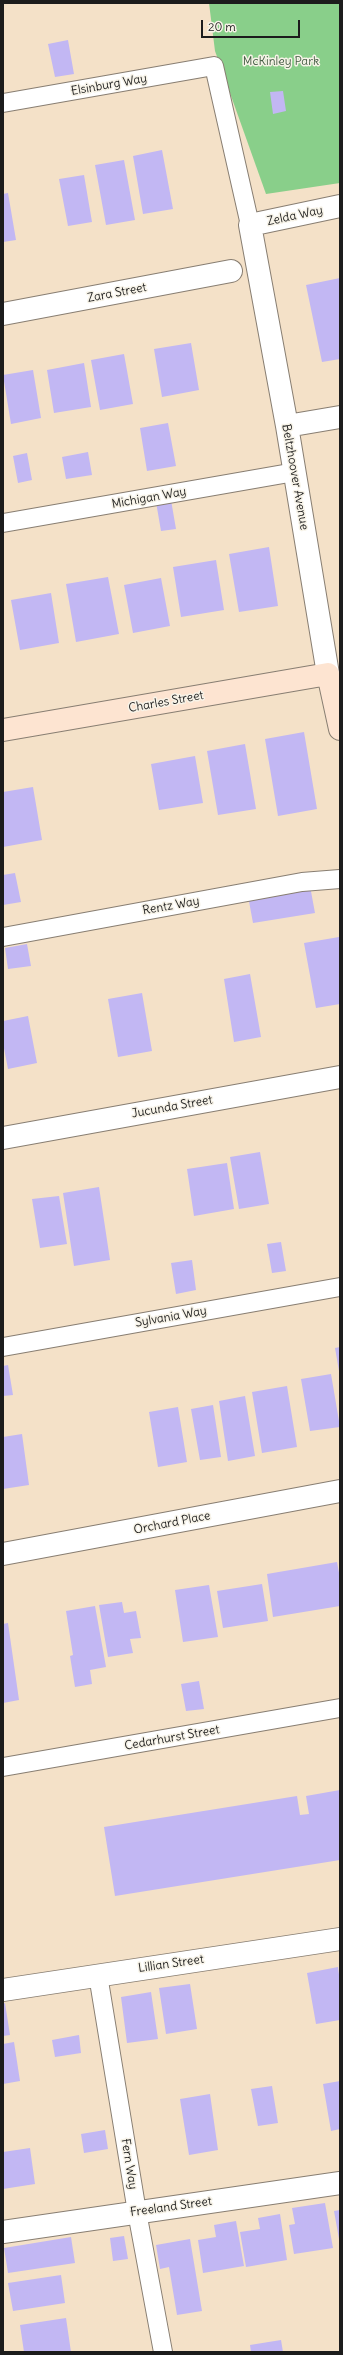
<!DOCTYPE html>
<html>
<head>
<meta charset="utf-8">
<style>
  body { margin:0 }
  #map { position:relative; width:343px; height:2355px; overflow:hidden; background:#f4e1c8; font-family:Delius,sans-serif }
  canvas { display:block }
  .frame { position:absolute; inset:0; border:4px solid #1c1c1c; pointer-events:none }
  .scale { position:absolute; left:201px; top:20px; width:99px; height:18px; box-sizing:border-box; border:2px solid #1c1c1c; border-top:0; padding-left:5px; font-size:12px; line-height:14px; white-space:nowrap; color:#1c1c1c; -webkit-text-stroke:3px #f7f3e8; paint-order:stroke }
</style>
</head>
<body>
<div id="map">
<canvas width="343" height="2355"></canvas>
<div class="frame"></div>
<div class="scale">20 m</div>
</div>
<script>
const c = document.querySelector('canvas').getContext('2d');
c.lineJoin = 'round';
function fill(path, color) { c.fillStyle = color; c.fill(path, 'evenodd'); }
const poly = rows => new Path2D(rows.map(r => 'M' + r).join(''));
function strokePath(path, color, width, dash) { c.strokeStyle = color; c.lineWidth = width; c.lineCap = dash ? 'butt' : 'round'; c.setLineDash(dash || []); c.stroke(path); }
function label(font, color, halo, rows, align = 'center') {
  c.font = font + ' Delius,sans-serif'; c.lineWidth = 3; c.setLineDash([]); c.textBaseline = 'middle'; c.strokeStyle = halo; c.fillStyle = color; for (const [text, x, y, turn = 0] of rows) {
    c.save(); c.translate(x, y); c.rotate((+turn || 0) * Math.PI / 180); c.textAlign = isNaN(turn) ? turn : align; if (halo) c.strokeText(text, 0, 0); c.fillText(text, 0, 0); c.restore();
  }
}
fill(poly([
  [209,3,340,3,340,183,266,194,215,51]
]), '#89cf8a');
fill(poly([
  [68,40,74,74,55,77,48,44],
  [283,91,286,111,273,114,270,92],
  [162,150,173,209,143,214,133,156],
  [124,160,135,220,106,225,95,165],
  [84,175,92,222,68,226,59,179],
  [8,193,16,240,3,242,3,194],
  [340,278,340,359,322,362,306,285],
  [191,343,199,390,162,397,154,349],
  [124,354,133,404,100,410,91,360],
  [84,363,91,407,54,413,47,370],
  [33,370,41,418,11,424,3,375],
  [168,423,176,466,147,471,140,428],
  [88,452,92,475,66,479,62,457],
  [27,453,32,480,18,483,13,456],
  [171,500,176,529,161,531,156,502],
  [269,547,278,606,239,612,229,554],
  [216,560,224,610,181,617,173,567],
  [108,577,119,634,76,642,66,584],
  [161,578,170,626,133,633,124,585],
  [51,593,59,643,20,650,11,600],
  [304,732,317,809,278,816,265,739],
  [245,744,256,809,218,815,207,751],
  [195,756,203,803,159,810,151,764],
  [33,787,42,840,3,847,3,792],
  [15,873,21,902,3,905,3,875],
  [310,886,315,913,253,923,248,896],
  [339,937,340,1004,316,1008,304,943],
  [27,944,31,966,8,969,5,948],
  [250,974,261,1037,234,1042,224,979],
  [142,993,152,1051,118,1057,108,999],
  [28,1016,37,1063,8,1069,3,1043,3,1021],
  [260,1152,269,1204,239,1209,230,1157],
  [227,1163,234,1209,194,1216,187,1169],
  [99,1187,110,1260,74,1266,63,1193],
  [59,1196,67,1244,40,1248,32,1199],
  [281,1242,286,1271,272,1273,267,1244],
  [192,1260,196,1290,176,1294,171,1263],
  [340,1347,340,1371,339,1371,335,1348],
  [8,1365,13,1395,3,1396,3,1366],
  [331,1374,340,1427,310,1431,301,1379],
  [287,1386,297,1447,262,1453,252,1392],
  [245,1396,255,1456,228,1461,219,1401],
  [213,1405,221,1457,200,1460,191,1409],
  [178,1407,187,1462,158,1467,149,1412],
  [22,1434,29,1485,3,1489,3,1437],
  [337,1562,340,1578,340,1606,273,1617,267,1574],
  [262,1584,268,1621,223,1628,217,1591],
  [209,1585,218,1637,183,1642,175,1590],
  [122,1602,124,1613,136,1611,141,1638,130,1639,133,1653,108,1657,99,1605],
  [95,1606,106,1667,90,1670,92,1684,75,1687,70,1656,73,1655,66,1611],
  [8,1623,19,1700,3,1703,3,1624],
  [199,1681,204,1709,186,1711,181,1684],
  [340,1790,340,1860,115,1896,104,1827,297,1796,300,1815,309,1814,306,1796],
  [338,1967,340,1982,340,2020,316,2024,307,1973],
  [190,1984,197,2029,166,2034,159,1988],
  [151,1992,158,2039,127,2043,121,1997],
  [5,2003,10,2035,3,2036,3,2004],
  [79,2035,81,2053,55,2057,52,2040],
  [14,2042,20,2081,3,2084,3,2044],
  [340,2081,340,2129,331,2131,323,2084],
  [272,2086,278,2123,258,2126,251,2089],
  [210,2094,218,2150,189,2155,180,2099],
  [105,2130,108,2149,84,2153,81,2134],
  [30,2148,35,2184,3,2189,3,2152],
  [325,2203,333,2248,294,2254,289,2225,295,2224,292,2208],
  [340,2210,340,2239,339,2239,334,2211],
  [280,2214,287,2260,246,2267,240,2232,260,2229,258,2218],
  [236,2221,244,2266,203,2273,198,2240,216,2237,214,2225],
  [124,2236,128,2259,113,2261,110,2238],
  [71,2237,75,2263,8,2273,4,2248],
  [190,2239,202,2311,177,2315,169,2267,160,2269,156,2245],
  [61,2275,65,2303,13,2311,8,2283],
  [66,2318,71,2352,24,2352,20,2325],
  [281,2340,283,2352,251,2352,250,2345]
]), '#c2b7f3');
const lane = poly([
  [3,103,214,66,250,225],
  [3,523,295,472],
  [3,937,302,882,340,879],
  [3,1347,340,1287],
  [3,1767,340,1708],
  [98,1975,137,2212,163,2352]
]);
const street = poly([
  [3,314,231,271],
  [287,426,340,417],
  [328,674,287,426,250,225,340,206],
  [3,1138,340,1077],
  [3,1554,340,1491],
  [3,1990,340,1939],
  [3,2232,340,2183]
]);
const secondary = poly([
  [3,730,328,674,340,729]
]);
strokePath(lane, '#887e72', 20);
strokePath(street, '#887e72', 24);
strokePath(secondary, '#887e72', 24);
strokePath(lane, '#fff', 18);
strokePath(street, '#fff', 22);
strokePath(secondary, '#fde4d1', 22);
label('12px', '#425b42', '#f7f3e8', [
  ["McKinley Park",281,62]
]);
label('12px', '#1c1c1c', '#f7f3e8', [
  ["Elsinburg Way",109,85,-10],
  ["Zelda Way",295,216,-12],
  ["Zara Street",117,293,-11],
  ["Beltzhoover Avenue",295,477,80],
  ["Michigan Way",149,498,-10],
  ["Charles Street",166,702,-10],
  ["Rentz Way",171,906,-10],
  ["Jucunda Street",172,1107,-10],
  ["Sylvania Way",171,1317,-10],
  ["Orchard Place",172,1523,-11],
  ["Cedarhurst Street",172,1738,-10],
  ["Lillian Street",171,1964,-8],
  ["Fern Way",129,2164,81],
  ["Freeland Street",171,2207,-8]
]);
</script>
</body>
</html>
